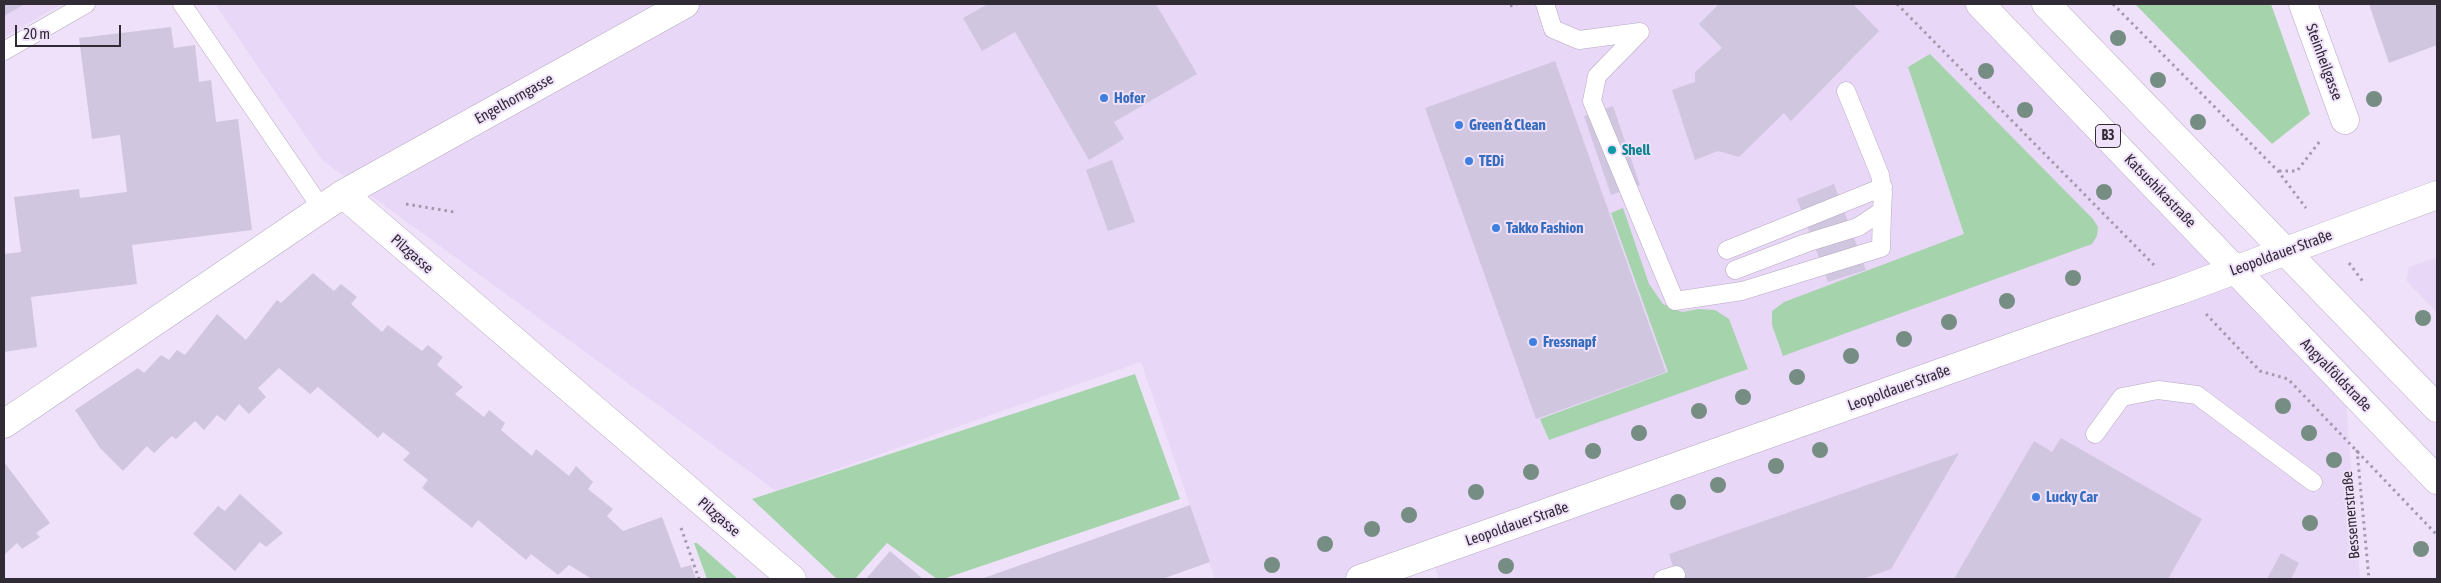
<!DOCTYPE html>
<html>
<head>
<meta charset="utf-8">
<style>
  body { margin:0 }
  #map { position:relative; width:2441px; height:583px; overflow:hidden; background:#efe1fa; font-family:"Asap Condensed",sans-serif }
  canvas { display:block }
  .frame { position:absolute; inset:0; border:5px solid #312b35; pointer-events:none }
  .scale { position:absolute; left:15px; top:25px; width:106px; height:22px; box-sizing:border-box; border:2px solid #312b35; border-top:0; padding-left:6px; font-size:15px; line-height:18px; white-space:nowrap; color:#312b35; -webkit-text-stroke:4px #efe1fa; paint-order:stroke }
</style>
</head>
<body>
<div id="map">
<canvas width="2441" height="583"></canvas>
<div class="frame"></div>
<div class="scale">20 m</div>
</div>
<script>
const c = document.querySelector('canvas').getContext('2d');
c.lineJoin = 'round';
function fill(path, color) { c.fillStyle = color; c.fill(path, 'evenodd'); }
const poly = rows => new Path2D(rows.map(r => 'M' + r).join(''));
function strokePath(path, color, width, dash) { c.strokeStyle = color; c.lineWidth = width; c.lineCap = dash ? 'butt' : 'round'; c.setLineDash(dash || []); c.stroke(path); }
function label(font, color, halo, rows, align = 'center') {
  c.font = font + ' "Asap Condensed",sans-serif'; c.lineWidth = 4; c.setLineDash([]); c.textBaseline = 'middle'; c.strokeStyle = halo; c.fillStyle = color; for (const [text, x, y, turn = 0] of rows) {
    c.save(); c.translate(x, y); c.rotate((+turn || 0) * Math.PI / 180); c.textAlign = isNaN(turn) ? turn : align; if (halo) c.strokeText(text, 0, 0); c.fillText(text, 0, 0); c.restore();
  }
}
fill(poly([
  [4,4,62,4,4,37],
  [215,4,1998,4,2217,230,2343,365,2360,579,1439,579,1433,562,1410,556,1341,579,1215,579,1141,362,776,491,322,160],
  [2437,257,2437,313,2406,280,2409,267]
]), '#e9d7f7');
fill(poly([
  [2135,4,2271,4,2310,114,2272,144],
  [1930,54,2093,219,2098,227,2097,236,2092,244,1783,356,1772,325,1772,311,1784,302,1964,234,1908,67],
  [1623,208,1649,284,1663,304,1682,312,1698,309,1715,310,1729,319,1748,369,1549,440,1540,419,1668,372,1611,213],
  [1135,374,1180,499,943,579,937,579,887,543,855,579,837,579,752,499],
  [694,543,697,543,738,579,707,579]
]), '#a5d4ac');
fill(poly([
  [4,4,25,4,4,16],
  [988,4,1156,4,1197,74,1114,122,1124,139,1089,160,1015,32,982,51,963,18],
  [1719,4,1853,4,1879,31,1791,121,1784,113,1739,157,1718,151,1695,160,1672,90,1695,82,1695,72,1722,48,1699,24],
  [2369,4,2437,4,2437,45,2389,63],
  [171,27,174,48,195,45,199,82,211,80,216,122,238,119,252,230,132,245,137,284,31,297,37,347,4,352,4,254,21,252,14,197,79,189,80,198,127,192,120,135,92,139,79,38],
  [1555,61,1666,372,1536,419,1425,108],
  [1613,106,1640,185,1611,195,1584,116],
  [1112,160,1135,222,1108,231,1086,170],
  [1834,184,1866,270,1828,282,1797,199],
  [313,273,334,291,341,284,357,297,351,304,382,332,388,325,422,351,428,345,443,357,437,365,463,387,455,394,484,417,489,410,505,423,501,430,532,456,536,449,569,476,576,466,593,482,588,489,613,509,607,516,623,531,662,517,681,568,691,565,696,579,592,579,569,565,558,575,531,554,526,560,478,520,472,528,422,488,428,480,403,460,410,453,383,432,378,438,318,387,310,394,279,368,258,388,266,397,249,414,239,404,225,421,217,415,204,430,195,421,176,439,172,436,154,453,147,446,123,471,100,448,75,410,138,368,144,373,161,355,169,360,177,350,185,355,217,314,246,340,277,300,281,303],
  [2061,438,2202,519,2168,579,1954,579,2034,441,2052,452],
  [1959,453,1891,569,1862,579,1677,579,1669,554],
  [4,462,50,523,36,533,40,537,22,549,17,543,4,555],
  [240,494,283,533,266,547,260,542,235,571,193,534,218,506,225,511],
  [1190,505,1210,562,1162,579,981,579],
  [890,551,923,579,866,579],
  [2281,553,2299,563,2291,579,2267,579]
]), '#d0c6df');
const service = poly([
  [182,4,322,209],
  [1545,4,1553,29,1579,40,1640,32],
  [1640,32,1597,76,1592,101,1675,301,1742,291,1881,248,1882,211],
  [4,51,86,4],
  [1727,250,1883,187],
  [1735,270,1806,243,1858,227,1882,211,1883,193,1880,175,1846,91],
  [2095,434,2122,397,2158,390,2197,395,2313,482],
  [1663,579,1676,575]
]);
const minor = poly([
  [2303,4,2345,120],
  [343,194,792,579],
  [4,424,343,194,685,4]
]);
const secondary = poly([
  [1360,579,2050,334,2181,290,2437,195]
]);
const primary = poly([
  [1980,4,2437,480],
  [2046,4,2437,408]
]);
strokePath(service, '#b6a9c0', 19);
strokePath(minor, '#b6a9c0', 29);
strokePath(secondary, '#b6a9c0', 29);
strokePath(primary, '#b6a9c0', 29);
strokePath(poly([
  [1897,4,2154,265],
  [2113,4,2278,171,2306,208],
  [1510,6,1517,4],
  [2279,171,2297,171,2320,141],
  [406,204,454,212],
  [2349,263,2364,283],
  [2206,314,2260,371,2288,379,2437,535],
  [2357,450,2369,579],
  [681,528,699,579]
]), '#a499ac', 3, [2.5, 4]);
strokePath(service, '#fff', 18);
strokePath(minor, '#fff', 28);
strokePath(secondary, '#fff', 28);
strokePath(primary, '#fff', 28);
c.fillStyle = '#758d83';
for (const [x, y] of [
  [2118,38],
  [1986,71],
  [2158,80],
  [2374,99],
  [2025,110],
  [2198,122],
  [2104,192],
  [2073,278],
  [2007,301],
  [2423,318],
  [1949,322],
  [1904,339],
  [1851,356],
  [1797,377],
  [1743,397],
  [2283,406],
  [1699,411],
  [1639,433],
  [2309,433],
  [1820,450],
  [1593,451],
  [2334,460],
  [1776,466],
  [1531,472],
  [1718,485],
  [1476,492],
  [1678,502],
  [1409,515],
  [2310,523],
  [1372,529],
  [1325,544],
  [2421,549],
  [1272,565],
  [1506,566]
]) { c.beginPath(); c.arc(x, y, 8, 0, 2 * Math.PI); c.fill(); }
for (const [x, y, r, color] of [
  [1104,98,5,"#3f7fe0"],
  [1459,125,5,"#3f7fe0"],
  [1612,150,5,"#0f9aa8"],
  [1469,161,5,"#3f7fe0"],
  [1496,228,5,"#3f7fe0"],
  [1533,342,5,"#3f7fe0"],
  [2036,497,5,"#3f7fe0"]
]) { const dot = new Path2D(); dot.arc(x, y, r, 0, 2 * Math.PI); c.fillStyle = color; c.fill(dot); strokePath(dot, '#efe1fa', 2); }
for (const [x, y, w] of [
  [2108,136,25]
]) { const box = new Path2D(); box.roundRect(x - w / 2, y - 11.5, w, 23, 4); c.fillStyle = '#efe1fa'; c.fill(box); strokePath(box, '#312b35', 1); }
label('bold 14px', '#312b35', null, [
  ["B3",2108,136]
]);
label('15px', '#312b35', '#efe1fa', [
  ["Steinheilgasse",2324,62,70],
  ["Engelhorngasse",514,99,-29],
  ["Katsushikastraße",2160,191,46],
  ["Leopoldauer Straße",2281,253,-20],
  ["Pilzgasse",412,254,41],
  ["Angyalföldstraße",2336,375,46],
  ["Leopoldauer Straße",1899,388,-20],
  ["Bessemerstraße",2351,515,-95],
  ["Pilzgasse",719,517,41],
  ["Leopoldauer Straße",1517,524,-19]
]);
label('bold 15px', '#366cbe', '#efe1fa', [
  ["Hofer",1114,98],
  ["Green & Clean",1469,125],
  ["TEDi",1479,161],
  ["Takko Fashion",1506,228],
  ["Fressnapf",1543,342],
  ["Lucky Car",2046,497]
], 'left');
label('bold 15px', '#0d838f', '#efe1fa', [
  ["Shell",1622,150]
], 'left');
</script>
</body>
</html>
